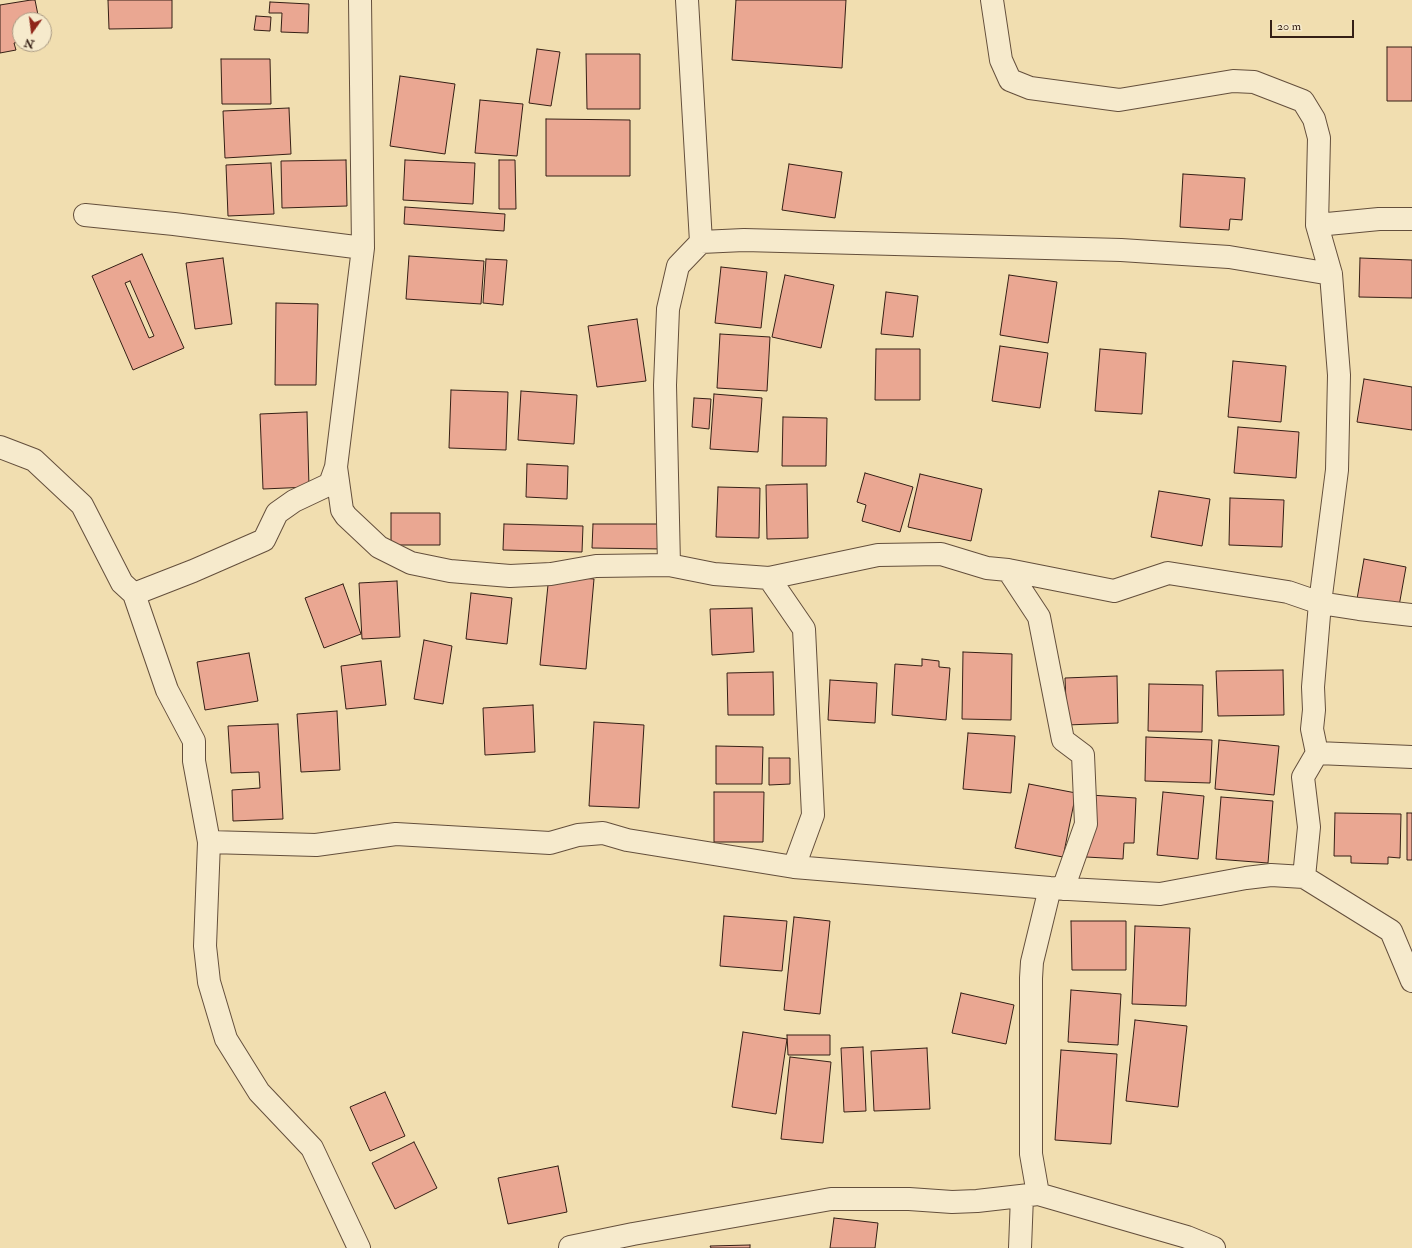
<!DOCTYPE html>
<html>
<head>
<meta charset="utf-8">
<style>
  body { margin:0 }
  #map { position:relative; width:1412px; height:1248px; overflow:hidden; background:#f1deb0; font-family:"IM FELL Double Pica",serif }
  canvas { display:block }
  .north { position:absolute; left:12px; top:12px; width:40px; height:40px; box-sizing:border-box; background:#f6eacc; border:1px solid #a99983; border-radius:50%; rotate:194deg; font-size:11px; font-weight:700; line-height:16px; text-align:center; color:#351f15 }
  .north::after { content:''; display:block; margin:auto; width:14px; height:18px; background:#8f2418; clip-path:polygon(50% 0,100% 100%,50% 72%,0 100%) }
  .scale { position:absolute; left:1270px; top:20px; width:84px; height:18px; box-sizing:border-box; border:2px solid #351f15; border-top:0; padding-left:5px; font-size:12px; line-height:14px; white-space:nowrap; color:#351f15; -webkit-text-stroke:3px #f6eacc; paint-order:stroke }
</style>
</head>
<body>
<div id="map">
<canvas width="1412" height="1248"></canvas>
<div class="north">N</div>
<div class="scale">20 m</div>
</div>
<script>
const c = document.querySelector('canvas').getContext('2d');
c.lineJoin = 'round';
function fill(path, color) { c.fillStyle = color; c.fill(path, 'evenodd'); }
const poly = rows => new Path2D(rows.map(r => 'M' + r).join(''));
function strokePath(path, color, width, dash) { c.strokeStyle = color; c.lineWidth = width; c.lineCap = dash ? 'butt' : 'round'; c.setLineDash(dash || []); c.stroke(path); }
const building = poly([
  [31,0,35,0,39,20,20,20,20,42,14,43,16,50,0,53,0,5,31,0],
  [108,0,172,0,172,28,109,29,108,0],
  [736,0,846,0,842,68,732,60,736,0],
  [270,2,309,4,308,33,281,32,282,13,269,13,270,2],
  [256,16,271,17,270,31,254,30,256,16],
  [1387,47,1412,47,1412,101,1387,101,1387,47],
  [537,49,560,52,551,106,529,103,537,49],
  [586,54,640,54,640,109,587,109,586,54],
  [221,59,270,59,271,104,222,104,221,59],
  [400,76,455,84,445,154,390,146,400,76],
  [480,100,523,104,517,156,475,153,480,100],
  [289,108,291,154,225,158,223,111,289,108],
  [546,119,630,120,630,176,546,176,546,119],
  [346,160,347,206,282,208,281,161,346,160],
  [405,160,475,163,473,204,403,200,405,160],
  [499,160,515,160,516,209,499,209,499,160],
  [271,163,274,214,228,216,226,165,271,163],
  [789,164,842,172,835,218,782,210,789,164],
  [1183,174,1245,178,1242,220,1230,219,1229,230,1180,227,1183,174],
  [405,207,505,214,504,231,404,224,405,207],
  [142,254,184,348,133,370,92,276,142,254],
  [130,281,154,336,149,338,125,283,130,281],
  [409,256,484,261,481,304,406,299,409,256],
  [223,258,232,324,195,329,186,263,223,258],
  [1360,258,1412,260,1412,298,1359,297,1360,258],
  [486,259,507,260,503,305,483,303,486,259],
  [721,267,767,272,761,328,715,323,721,267],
  [785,275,834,285,821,348,772,337,785,275],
  [1009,275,1057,282,1048,343,1000,335,1009,275],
  [886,292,918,296,913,337,881,334,886,292],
  [276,303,318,304,316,385,275,385,276,303],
  [637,319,646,381,597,387,588,326,637,319],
  [720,334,770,337,767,391,717,388,720,334],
  [1000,346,1048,353,1040,408,992,401,1000,346],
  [876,349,920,349,920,400,875,400,876,349],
  [1100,349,1146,353,1142,414,1095,411,1100,349],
  [1233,361,1286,366,1281,422,1228,417,1233,361],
  [1364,379,1412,387,1412,430,1357,422,1364,379],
  [451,390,508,392,506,450,449,448,451,390],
  [521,391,577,395,574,444,518,440,521,391],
  [714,394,762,398,758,452,710,449,714,394],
  [694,398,711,399,709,429,692,427,694,398],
  [307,412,309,487,263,489,260,414,307,412],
  [783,417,827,418,826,466,782,466,783,417],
  [1238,427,1299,432,1296,478,1234,473,1238,427],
  [527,464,568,466,567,499,526,497,527,464],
  [865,473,913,487,900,532,862,521,866,505,857,502,865,473],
  [920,474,982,489,971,541,908,527,920,474],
  [807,484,808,538,767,539,766,485,807,484],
  [718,487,760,488,759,538,716,537,718,487],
  [1159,491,1210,499,1202,546,1151,537,1159,491],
  [1230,498,1284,500,1282,547,1229,545,1230,498],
  [391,513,440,513,440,545,391,545,391,513],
  [504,524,583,526,582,552,503,550,504,524],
  [593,524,663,524,664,549,592,548,593,524],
  [1364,559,1406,567,1399,606,1357,599,1364,559],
  [549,575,594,579,586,669,540,665,549,575],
  [397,581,400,637,362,639,359,583,397,581],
  [343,584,361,634,324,648,305,598,343,584],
  [471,593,512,598,507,644,466,639,471,593],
  [752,608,754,652,712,655,710,609,752,608],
  [424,640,452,646,443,704,414,699,424,640],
  [963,652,1012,654,1011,720,962,719,963,652],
  [249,653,258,701,205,710,197,662,249,653],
  [922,659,939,661,939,667,950,668,946,720,892,715,895,664,922,666,922,659],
  [381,661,386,705,346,709,341,666,381,661],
  [1283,670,1284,715,1218,716,1216,671,1283,670],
  [773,672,774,715,728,715,727,673,773,672],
  [1117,676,1118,723,1067,725,1065,678,1117,676],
  [830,680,877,683,875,723,828,720,830,680],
  [1149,684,1203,685,1202,732,1148,731,1149,684],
  [533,705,535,752,485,755,483,708,533,705],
  [337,711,340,770,301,772,297,714,337,711],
  [594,722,644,725,639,808,589,806,594,722],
  [278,724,283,819,233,821,232,790,260,788,259,772,231,773,228,726,278,724],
  [968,733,1015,736,1011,793,963,789,968,733],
  [1146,737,1212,740,1210,783,1145,781,1146,737],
  [1219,740,1279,746,1274,795,1215,789,1219,740],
  [716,746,763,747,762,784,716,784,716,746],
  [769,758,790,758,790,784,769,785,769,758],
  [1029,784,1076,793,1063,857,1015,848,1029,784],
  [714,792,764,792,763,842,714,842,714,792],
  [1163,792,1204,796,1198,859,1157,855,1163,792],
  [1090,795,1136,798,1134,843,1124,843,1123,859,1086,857,1090,795],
  [1221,797,1273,801,1268,863,1216,859,1221,797],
  [1335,813,1401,814,1400,858,1388,857,1388,864,1351,863,1351,856,1334,856,1335,813],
  [1407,813,1412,813,1412,860,1407,860,1407,813],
  [724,916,787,921,782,971,720,966,724,916],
  [794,917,830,921,820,1014,784,1010,794,917],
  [1071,921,1126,921,1126,970,1072,970,1071,921],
  [1135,926,1190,928,1186,1006,1132,1004,1135,926],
  [1071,990,1121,994,1118,1045,1068,1042,1071,990],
  [961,993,1014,1005,1006,1044,952,1033,961,993],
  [1135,1020,1187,1026,1178,1107,1126,1101,1135,1020],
  [743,1032,787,1039,776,1114,732,1107,743,1032],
  [787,1035,830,1035,830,1055,788,1055,787,1035],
  [863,1047,866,1111,844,1112,841,1048,863,1047],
  [927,1048,930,1109,874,1111,871,1051,927,1048],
  [1061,1050,1117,1054,1111,1144,1055,1140,1061,1050],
  [790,1057,831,1062,823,1143,781,1139,790,1057],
  [385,1092,405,1136,370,1151,350,1107,385,1092],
  [414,1142,437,1188,395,1209,372,1163,414,1142],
  [558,1166,567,1212,508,1224,498,1178,558,1166],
  [834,1218,878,1223,875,1248,830,1248,834,1218],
  [750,1245,750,1248,711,1248,710,1246,750,1245]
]);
fill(building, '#eaa792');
strokePath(building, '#351f15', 1);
const minor = poly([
  [360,0,363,248,336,467,342,510,346,516,379,547,411,563,450,571,510,576,551,574,596,566,669,565,714,574,769,578,804,629,813,815,794,867,1050,888,1160,894,1246,878,1271,875,1304,877],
  [687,0,701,242],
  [992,0,1001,60,1010,80,1030,88,1119,100,1233,81,1254,82,1303,101,1314,119,1319,138,1317,225],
  [85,215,174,224,363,248],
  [1412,219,1379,219,1317,225,1331,274,1339,375,1337,470,1320,603,1313,687,1314,710,1312,729,1317,753,1303,777,1309,827,1304,877,1391,931,1412,981],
  [0,447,34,460,82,505,122,583,134,594],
  [336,467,330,484,294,501,277,513,264,540,193,571,134,594,167,690,194,741,194,761,209,842,205,946,209,982,226,1039,259,1092,312,1148,359,1248],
  [669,565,665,385,668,309,678,266,701,242,744,240,1121,250,1229,257,1331,274],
  [1008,570,1114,591,1168,573,1288,592,1320,603,1359,609,1412,615],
  [769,578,878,555,941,554,987,568,1008,570,1039,617,1063,740,1083,755,1086,824,1063,889],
  [1317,753,1412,757],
  [209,842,316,845,396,834,550,843,578,835,603,833,627,840,794,867],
  [1038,1194,1031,1154,1031,978,1032,962,1050,888],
  [570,1248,570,1247,633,1234,831,1199,909,1199,952,1202,977,1201,1038,1194,1187,1237,1214,1248],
  [1020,1248,1022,1196]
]);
strokePath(minor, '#644f3c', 24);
strokePath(minor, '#f6eacc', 22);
</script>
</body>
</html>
